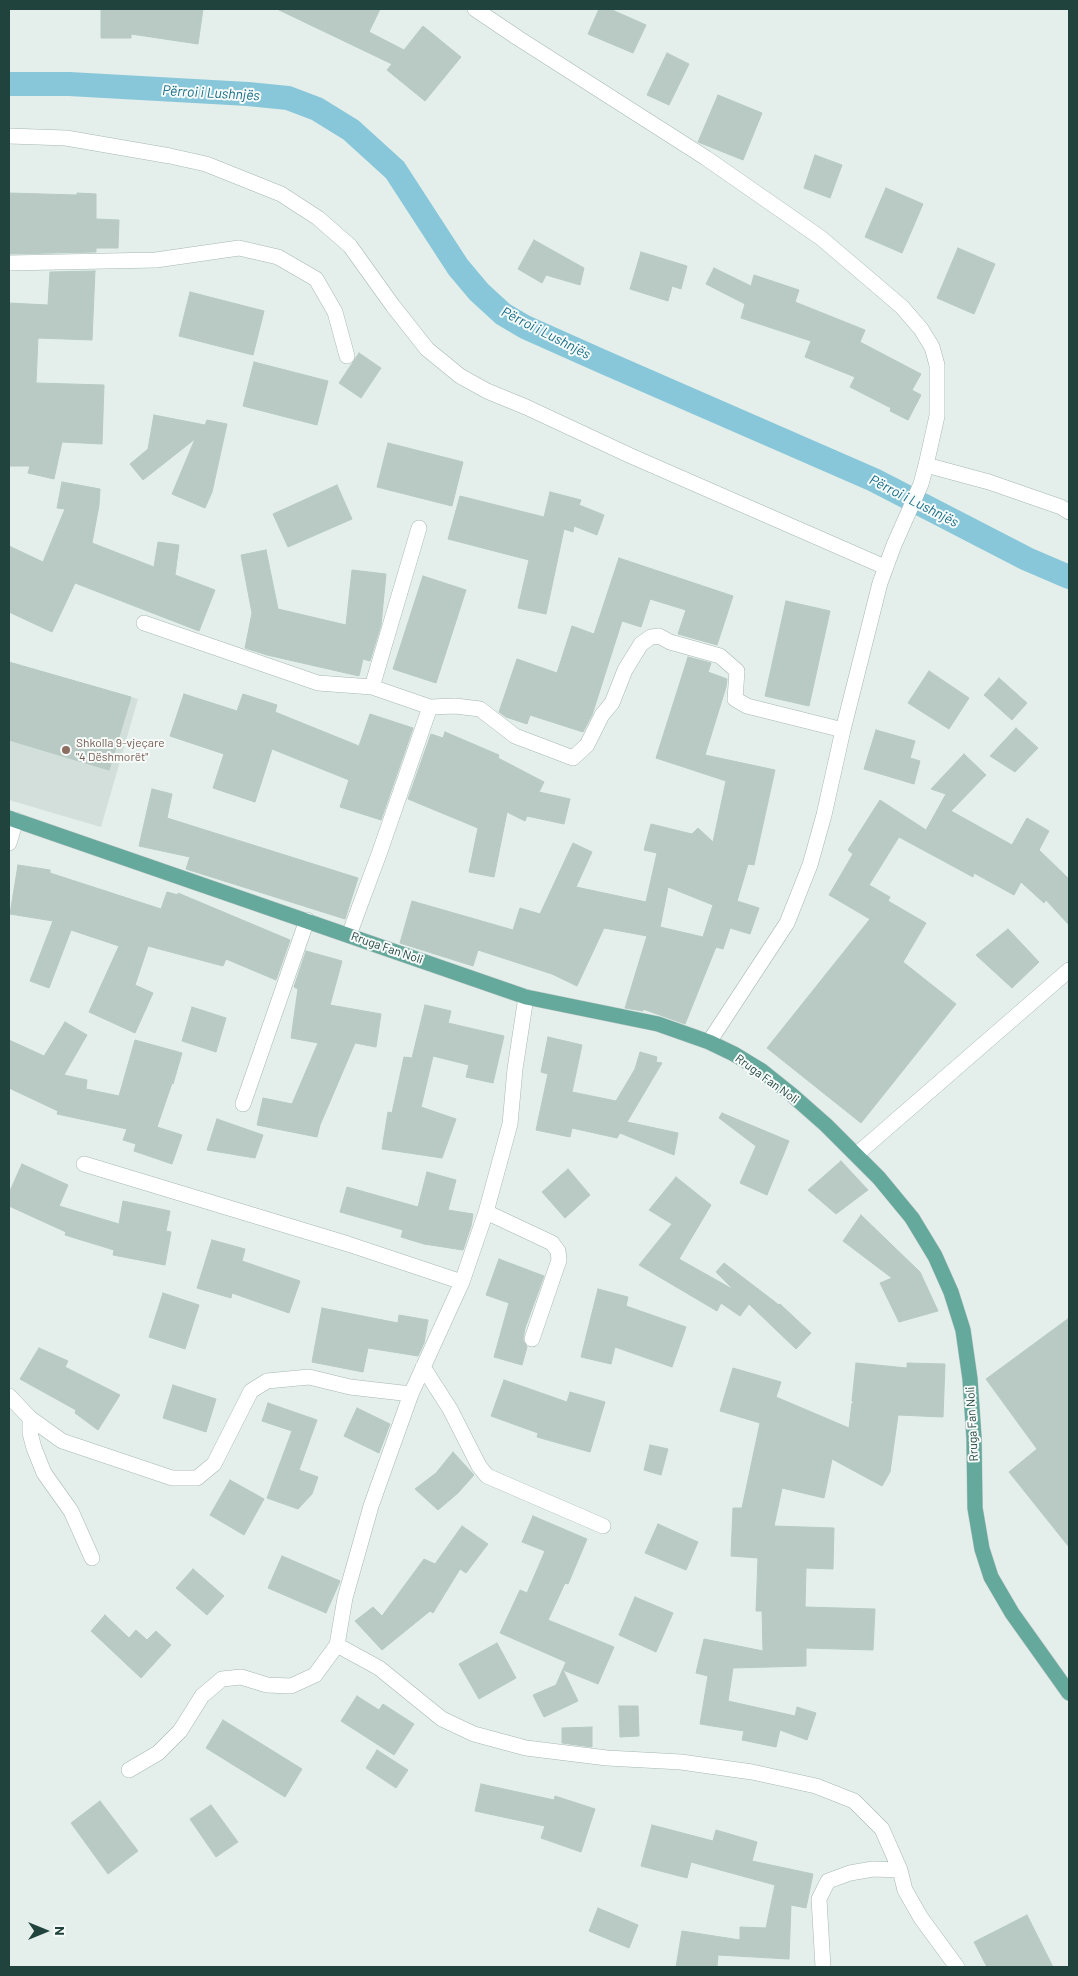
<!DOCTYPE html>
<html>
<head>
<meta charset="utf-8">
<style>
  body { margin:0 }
  #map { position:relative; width:1078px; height:1976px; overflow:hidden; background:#e4efeb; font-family:Barlow,sans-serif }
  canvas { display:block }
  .frame { position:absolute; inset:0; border:10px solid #21433d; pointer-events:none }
  .north { position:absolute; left:20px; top:1906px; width:50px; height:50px; -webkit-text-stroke:4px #f6fbf9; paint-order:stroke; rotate:90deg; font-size:14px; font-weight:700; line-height:20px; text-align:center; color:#21433d }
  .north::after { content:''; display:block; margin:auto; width:18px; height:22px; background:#21433d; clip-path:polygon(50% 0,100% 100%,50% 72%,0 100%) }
</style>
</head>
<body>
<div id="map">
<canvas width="1078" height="1976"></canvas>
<div class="frame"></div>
<div class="north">N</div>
</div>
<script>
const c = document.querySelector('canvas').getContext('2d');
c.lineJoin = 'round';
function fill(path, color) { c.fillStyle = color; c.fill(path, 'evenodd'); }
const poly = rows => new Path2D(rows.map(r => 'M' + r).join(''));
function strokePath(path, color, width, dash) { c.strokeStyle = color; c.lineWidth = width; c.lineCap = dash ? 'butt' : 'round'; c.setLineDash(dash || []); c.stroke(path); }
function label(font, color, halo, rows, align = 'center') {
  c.font = font + ' Barlow,sans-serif'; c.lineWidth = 4; c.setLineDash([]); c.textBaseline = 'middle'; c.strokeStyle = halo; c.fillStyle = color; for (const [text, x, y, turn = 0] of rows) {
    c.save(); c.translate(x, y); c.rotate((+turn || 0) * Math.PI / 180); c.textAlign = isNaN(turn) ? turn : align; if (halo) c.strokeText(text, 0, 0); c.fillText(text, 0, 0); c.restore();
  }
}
fill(poly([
  [9,662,138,699,101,827,9,800]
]), '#d2dfda');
strokePath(poly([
  [9,84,69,84,248,94,288,98,317,109,351,130,395,170,458,267,479,292,503,314,525,327,599,360,874,480,1027,559,1069,577]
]), '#88c7d9', 24);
const building = poly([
  [101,9,203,9,198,44,131,34,131,38,101,38,101,9],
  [277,9,380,9,369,32,404,50,423,26,461,57,425,101,387,70,392,64,277,9],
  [599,9,610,9,646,25,633,53,588,34,599,9],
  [667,53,689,64,669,105,647,95,667,53],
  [718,95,762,113,743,160,698,142,718,95],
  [815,155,842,165,830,198,804,188,815,155],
  [886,188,923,204,902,253,865,237,886,188],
  [9,193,77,195,77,193,96,194,96,219,119,220,118,248,96,248,96,252,9,254,9,193],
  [534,240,584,268,580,285,546,275,542,283,518,269,534,240],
  [958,248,995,264,974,314,937,298,958,248],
  [641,252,687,266,681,289,672,286,668,301,630,289,641,252],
  [714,268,751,286,754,275,799,290,795,302,865,330,860,342,921,374,912,390,921,395,908,420,890,411,891,408,850,387,855,377,805,357,811,341,741,318,745,304,706,284,714,268],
  [95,271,92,340,38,338,36,383,104,385,102,444,62,442,54,479,28,473,30,466,9,466,9,303,48,305,50,272,95,271],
  [190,292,264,311,253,355,179,336,190,292],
  [359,353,381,368,361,398,339,383,359,353],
  [254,362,328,381,317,425,243,406,254,362],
  [154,415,205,425,207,420,227,424,212,492,205,508,172,494,195,439,143,480,130,464,148,449,154,415],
  [388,443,463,462,452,506,377,487,388,443],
  [62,482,100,489,99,505,92,543,154,567,158,542,179,545,175,575,215,590,199,631,75,583,52,632,9,612,9,546,43,562,65,509,57,508,62,482],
  [337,485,352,519,288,547,273,514,337,485],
  [550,492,581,500,579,505,604,515,597,535,574,526,573,532,564,529,546,614,518,608,529,560,448,539,460,496,544,517,550,492],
  [266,550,278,609,346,625,352,570,386,574,381,625,370,661,363,659,359,676,267,655,245,648,252,613,241,555,266,550],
  [619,558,733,596,717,645,678,634,686,610,650,599,641,627,622,621,592,715,583,732,530,715,527,724,506,717,499,712,517,659,557,673,572,626,594,634,619,558],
  [423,576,466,590,436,683,393,669,423,576],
  [786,601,830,611,809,706,765,696,786,601],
  [688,657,711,663,708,672,727,679,726,687,705,755,775,770,754,865,748,864,737,901,759,908,750,934,730,928,723,949,716,947,685,1024,643,1009,643,1011,625,1008,647,936,604,928,577,986,552,974,478,950,473,966,400,943,412,901,513,930,520,908,540,914,573,843,592,852,576,887,646,902,657,853,644,850,651,824,692,834,698,828,713,842,726,781,656,758,688,657],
  [668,887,713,905,703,937,660,927,668,887],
  [9,662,131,697,109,770,9,740,9,662],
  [929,671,969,698,949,729,908,703,929,671],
  [999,678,1027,703,1012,720,984,695,999,678],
  [184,694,237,711,243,694,277,705,275,712,359,746,370,714,413,728,381,820,340,807,349,780,272,749,255,802,213,788,224,754,170,736,184,694],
  [1016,728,1038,748,1015,772,990,756,1016,728],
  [876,730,915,741,910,758,920,761,914,784,864,769,876,730],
  [445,732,499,755,498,758,544,782,539,792,570,799,564,824,527,816,525,821,507,812,494,877,469,872,478,828,408,799,431,734,443,738,445,732],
  [964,754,986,775,951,811,1012,845,1027,818,1049,831,1039,850,1069,879,1069,925,1046,900,1044,903,1021,882,1014,895,974,873,973,877,899,837,869,885,890,897,888,901,926,923,903,962,956,1004,861,1123,767,1048,870,919,829,895,853,854,848,850,880,800,926,830,946,794,931,789,964,754],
  [152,789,172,794,167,818,358,878,345,919,186,869,190,857,139,846,152,789],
  [18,865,50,870,50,873,161,909,167,892,178,895,178,893,290,940,276,980,226,959,223,966,148,946,135,985,153,993,135,1033,89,1012,119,946,71,930,49,988,30,981,53,921,10,914,18,865],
  [1008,929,1039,962,1012,988,976,955,1008,929],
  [306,951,342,961,330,1005,381,1014,376,1047,355,1043,320,1125,317,1137,257,1125,263,1098,292,1104,318,1043,291,1038,298,989,294,987,306,951],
  [425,1005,451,1011,448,1023,504,1036,493,1083,466,1077,469,1065,433,1056,421,1107,456,1119,442,1158,382,1149,388,1112,392,1113,404,1057,412,1058,425,1005],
  [192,1007,226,1018,216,1052,182,1041,192,1007],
  [65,1022,87,1035,64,1075,87,1080,86,1089,119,1096,135,1040,182,1053,173,1084,172,1083,157,1127,182,1135,172,1164,134,1151,136,1144,123,1140,127,1129,57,1114,58,1111,9,1088,9,1040,44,1056,65,1022],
  [548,1037,582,1045,572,1092,616,1101,635,1069,640,1052,657,1057,656,1062,662,1063,627,1122,678,1133,674,1155,620,1133,617,1138,572,1128,570,1137,536,1130,548,1074,541,1072,548,1037],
  [722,1113,789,1141,767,1195,740,1183,756,1146,719,1118,722,1113],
  [217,1119,263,1135,255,1158,207,1150,217,1119],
  [841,1161,868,1190,836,1214,808,1190,841,1161],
  [22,1164,68,1185,59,1206,119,1224,123,1201,170,1211,166,1231,171,1232,165,1265,113,1255,114,1250,65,1235,66,1232,9,1206,9,1193,22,1164],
  [568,1169,590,1195,565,1218,542,1192,568,1169],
  [427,1172,456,1180,448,1210,473,1214,471,1226,463,1250,424,1244,401,1237,403,1230,340,1212,347,1187,418,1207,427,1172],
  [676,1177,711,1205,679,1259,734,1290,716,1272,724,1263,779,1305,780,1304,811,1333,796,1349,749,1304,740,1316,721,1303,717,1311,639,1265,672,1224,649,1210,676,1177],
  [861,1215,920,1272,938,1311,899,1322,880,1283,892,1278,843,1241,861,1215],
  [212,1240,245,1249,242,1261,300,1281,289,1313,232,1293,231,1298,197,1288,212,1240],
  [499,1259,544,1276,525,1328,523,1340,527,1347,522,1365,494,1357,509,1303,486,1295,499,1259],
  [598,1289,628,1297,626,1306,686,1327,672,1367,615,1347,611,1364,581,1357,598,1289],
  [163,1293,199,1305,185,1349,149,1337,163,1293],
  [322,1308,398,1323,399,1315,428,1320,424,1343,418,1356,368,1348,363,1372,312,1362,322,1308],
  [1069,1318,1069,1547,1009,1472,1037,1449,986,1379,1069,1318],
  [39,1348,68,1361,65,1367,120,1395,98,1430,75,1413,76,1410,20,1379,39,1348],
  [856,1363,907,1368,907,1363,945,1364,943,1417,898,1415,890,1472,882,1486,832,1459,824,1498,782,1488,774,1526,834,1528,833,1569,806,1568,805,1607,875,1609,873,1650,806,1648,806,1666,733,1668,728,1701,795,1716,797,1707,816,1713,807,1740,780,1730,776,1747,742,1740,744,1731,700,1724,708,1676,696,1673,704,1639,763,1651,762,1611,756,1611,758,1558,731,1556,733,1508,742,1508,760,1423,720,1411,733,1368,781,1382,776,1397,849,1428,852,1403,855,1404,852,1401,856,1363],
  [504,1380,567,1402,570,1392,605,1402,590,1452,537,1437,538,1433,491,1416,504,1380],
  [173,1385,216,1399,206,1432,163,1418,173,1385],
  [268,1403,317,1420,299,1470,318,1477,312,1494,298,1509,267,1498,292,1431,262,1421,268,1403],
  [357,1408,390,1424,379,1453,344,1436,357,1408],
  [650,1445,668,1449,661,1475,644,1470,650,1445],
  [453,1452,474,1475,458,1493,438,1510,415,1489,436,1473,453,1452],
  [230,1480,264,1499,244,1535,210,1515,230,1480],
  [533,1516,587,1539,568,1584,565,1583,548,1620,614,1647,598,1684,563,1670,578,1701,544,1717,533,1695,556,1685,566,1662,500,1633,520,1590,527,1593,545,1551,522,1542,533,1516],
  [658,1524,698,1542,686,1570,645,1553,658,1524],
  [462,1526,488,1544,466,1573,460,1569,433,1613,430,1611,382,1650,355,1621,373,1607,382,1616,424,1559,435,1564,462,1526],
  [282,1556,340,1581,326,1613,268,1588,282,1556],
  [193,1569,224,1596,207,1615,176,1588,193,1569],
  [635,1597,673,1613,656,1652,619,1635,635,1597],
  [105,1615,129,1638,136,1630,147,1640,156,1631,171,1645,141,1678,91,1631,105,1615],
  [497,1643,516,1678,479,1699,459,1664,497,1643],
  [357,1696,379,1710,383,1704,414,1724,394,1755,341,1721,357,1696],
  [619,1706,638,1706,639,1736,620,1737,619,1706],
  [223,1720,302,1769,285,1797,206,1748,223,1720],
  [592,1727,592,1747,562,1743,562,1728,592,1727],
  [377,1750,408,1770,396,1788,366,1768,377,1750],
  [481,1784,554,1800,555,1796,595,1809,581,1852,541,1838,545,1826,475,1811,481,1784],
  [100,1801,138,1851,108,1874,71,1823,100,1801],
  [211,1805,238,1842,216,1857,190,1819,211,1805],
  [652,1825,713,1841,716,1830,757,1842,752,1861,813,1874,806,1908,791,1905,789,1959,718,1955,717,1967,676,1967,682,1931,740,1940,740,1927,766,1928,775,1885,691,1862,687,1878,641,1866,652,1825],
  [598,1908,638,1925,629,1948,589,1931,598,1908],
  [1027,1915,1053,1967,987,1967,974,1942,1027,1915]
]);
fill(building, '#b9cac4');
strokePath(building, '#b6cac3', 1);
const minor = poly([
  [475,9,518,38,706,158,821,238,902,307,921,329,932,347,937,365,937,416,926,465,921,484,894,545,880,583,843,730,824,815,810,865,787,923,709,1042],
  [9,136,66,138,170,156,206,164,281,194,318,218,350,246,393,306,427,349,460,376,487,391,526,407,631,456,885,567],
  [9,263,156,260,239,248,278,257,316,279,335,312,347,356],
  [926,465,989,482,1061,507,1069,512],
  [144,623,318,683,372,687,430,707,379,854,349,935],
  [372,687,419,528],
  [430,707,455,706,480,709,515,736,573,758,587,745,602,715,612,703,625,670,641,644,651,637,659,636,670,642,720,656,737,671,735,699,747,706,843,730],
  [9,843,16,820],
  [243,1104,307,920],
  [856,1155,1069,970],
  [84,1164,348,1244,462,1282],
  [486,1212,552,1243,558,1251,559,1260,532,1339],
  [423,1367,450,1409,479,1466,487,1476,603,1526],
  [9,1396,30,1418,62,1441,172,1478,197,1478,214,1464,251,1391,267,1381,309,1377,350,1387,411,1394],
  [30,1418,30,1433,34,1448,44,1473,71,1511,92,1558],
  [337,1645,345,1598,371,1506,411,1394,462,1282,486,1212,510,1124,515,1069,526,997],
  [129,1770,158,1753,180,1731,202,1696,222,1679,241,1677,267,1685,291,1686,315,1675,337,1645,379,1668,442,1719,474,1734,526,1748,607,1758,681,1762,752,1772,816,1786,854,1801,882,1829,900,1870,905,1890,921,1918,957,1967],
  [823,1967,819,1899,828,1881,850,1873,873,1869,900,1870]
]);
const major = poly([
  [9,818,526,997,658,1024,709,1042,734,1054,762,1071,792,1095,826,1125,879,1178,912,1218,935,1256,951,1292,963,1330,970,1379,974,1438,975,1508,982,1549,991,1577,1012,1613,1069,1693]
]);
strokePath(minor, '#a6b8b3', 16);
strokePath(major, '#c1cac9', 16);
strokePath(minor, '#fff', 15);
strokePath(major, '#65a99c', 15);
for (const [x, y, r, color] of [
  [66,750,5,"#8d6e63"]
]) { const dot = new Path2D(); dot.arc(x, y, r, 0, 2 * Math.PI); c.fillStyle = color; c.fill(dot); strokePath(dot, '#f6fbf9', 2); }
label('12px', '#785e54', '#f6fbf9', [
  ["Shkolla 9-vjeçare",76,743],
  ["\"4 Dëshmorët\"",76,757]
], 'left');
label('12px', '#21433d', '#f6fbf9', [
  ["Rruga Fan Noli",387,948,19],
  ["Rruga Fan Noli",767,1079,36],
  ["Rruga Fan Noli",972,1424,-93]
]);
label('italic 14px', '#146b86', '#f6fbf9', [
  ["Përroi i Lushnjës",211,93,3],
  ["Përroi i Lushnjës",546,333,27],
  ["Përroi i Lushnjës",914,501,27]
]);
</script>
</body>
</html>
